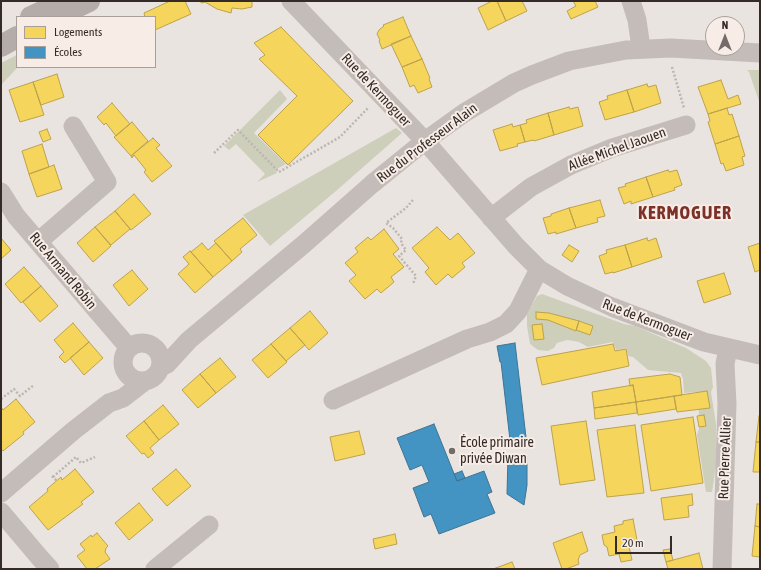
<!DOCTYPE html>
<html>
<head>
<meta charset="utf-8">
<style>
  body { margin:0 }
  #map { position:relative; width:761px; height:570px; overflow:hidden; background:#eae4e0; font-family:"Asap Condensed",sans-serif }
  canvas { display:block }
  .frame { position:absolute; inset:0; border:2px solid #342a27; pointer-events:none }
  .legend { position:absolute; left:16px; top:16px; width:140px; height:52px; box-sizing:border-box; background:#f7ede6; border:1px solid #a99f9a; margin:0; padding:5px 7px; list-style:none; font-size:12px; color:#342a27 }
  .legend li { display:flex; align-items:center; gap:8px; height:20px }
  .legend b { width:20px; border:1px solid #a99f9a }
  .north { position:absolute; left:705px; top:16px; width:40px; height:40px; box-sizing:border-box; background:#f7ede6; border:1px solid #a99f9a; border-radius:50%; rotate:0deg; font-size:11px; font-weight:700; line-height:16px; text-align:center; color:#342a27 }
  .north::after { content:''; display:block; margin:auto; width:14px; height:18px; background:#746b68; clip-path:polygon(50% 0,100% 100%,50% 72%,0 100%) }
  .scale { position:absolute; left:615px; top:536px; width:57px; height:18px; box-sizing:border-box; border:2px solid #342a27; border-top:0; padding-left:5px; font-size:12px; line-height:14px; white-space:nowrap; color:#342a27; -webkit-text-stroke:3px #f7ede6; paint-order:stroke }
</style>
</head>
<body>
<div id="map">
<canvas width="761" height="570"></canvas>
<div class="frame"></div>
<ul class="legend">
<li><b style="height:11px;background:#f6d55c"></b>Logements</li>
<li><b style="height:11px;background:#4393c3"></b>Écoles</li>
</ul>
<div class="north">N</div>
<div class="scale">20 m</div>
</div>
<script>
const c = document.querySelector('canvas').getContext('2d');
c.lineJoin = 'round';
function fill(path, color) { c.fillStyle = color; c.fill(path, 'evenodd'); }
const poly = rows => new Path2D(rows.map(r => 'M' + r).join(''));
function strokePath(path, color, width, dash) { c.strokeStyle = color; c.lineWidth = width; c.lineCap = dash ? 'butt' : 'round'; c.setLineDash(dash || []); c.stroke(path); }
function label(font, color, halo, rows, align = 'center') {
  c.font = font + ' "Asap Condensed",sans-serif'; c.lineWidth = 4; c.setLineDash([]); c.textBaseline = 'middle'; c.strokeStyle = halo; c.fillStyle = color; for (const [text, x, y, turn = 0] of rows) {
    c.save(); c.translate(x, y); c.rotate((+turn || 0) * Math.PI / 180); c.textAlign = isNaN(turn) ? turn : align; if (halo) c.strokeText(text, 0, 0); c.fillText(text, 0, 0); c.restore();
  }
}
fill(poly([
  [17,55,18,67,1,85,1,63],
  [747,70,760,70,760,104,749,72],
  [280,90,287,99,254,133,286,164,275,170,277,173,257,182,265,174,236,144,229,150,224,146],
  [396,128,402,133,336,191,270,246,243,215],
  [542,294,624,324,635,326,686,348,706,361,711,368,713,387,711,392,716,424,717,460,712,492,706,492,705,486,697,435,700,425,697,392,684,393,683,379,681,373,648,370,633,357,628,356,626,348,616,350,613,342,588,347,579,342,567,340,557,343,554,348,548,351,538,350,530,344,527,326,527,313,537,296]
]), '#cdcfbb');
const homes = poly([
  [170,1,185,1,191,14,155,30,155,17,145,17,144,13,170,1],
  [199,1,252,1,252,7,242,9,232,8,231,13,217,9,205,2,202,3,199,1],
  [492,1,497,1,506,21,488,30,478,8,492,1],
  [497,1,522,1,527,11,506,21,497,1],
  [573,1,595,1,598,7,571,19,567,11,576,6,573,1],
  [403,17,411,36,382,49,379,41,380,40,377,34,379,30,384,26,383,25,403,17],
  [281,27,353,101,288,165,258,135,297,96,259,59,265,55,254,43,281,27],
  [411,36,422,59,402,67,391,44,411,36],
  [422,59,430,78,429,79,432,87,418,93,414,85,410,87,402,67,422,59],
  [57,74,64,97,41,105,33,82,57,74],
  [721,80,728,99,738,95,741,104,708,114,698,87,721,80],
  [33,82,44,115,20,122,9,90,33,82],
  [647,84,648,87,656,85,661,103,634,112,627,90,647,84],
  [627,90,634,112,605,120,599,102,608,99,607,96,627,90],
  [112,103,130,124,116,136,106,123,104,125,97,117,112,103],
  [569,107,570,109,578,107,583,126,554,135,548,113,569,107],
  [727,108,729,115,732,114,739,136,715,144,708,122,710,121,708,114,727,108],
  [548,113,554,135,534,141,533,140,525,142,520,125,527,123,526,120,548,113],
  [132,122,148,141,131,156,114,137,132,122],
  [512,124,513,127,520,125,525,142,517,144,518,146,500,151,493,130,512,124],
  [47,129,51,139,43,142,39,132,47,129],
  [739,136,745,156,742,157,744,165,726,171,723,163,721,164,715,144,739,136],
  [153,138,160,145,156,148,172,166,152,182,144,172,146,170,134,155,132,158,131,156,153,138],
  [42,144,49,167,29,174,22,151,42,144],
  [54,165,62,189,37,197,29,174,54,165],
  [668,170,669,172,677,170,682,185,674,188,675,190,653,197,646,177,668,170],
  [646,177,653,197,631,204,631,201,624,204,618,188,626,186,625,184,646,177],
  [134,194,151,214,131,230,115,211,134,194],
  [600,200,605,216,597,218,598,222,576,228,569,208,600,200],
  [569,208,576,228,556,234,556,232,548,234,543,218,551,216,551,214,569,208],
  [115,211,130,229,111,245,95,227,115,211],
  [243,218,257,235,240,249,242,252,232,261,214,241,243,218],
  [95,227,111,246,93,262,77,243,95,227],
  [437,227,450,240,458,233,475,253,462,263,465,267,452,278,448,274,436,285,425,272,429,268,412,248,437,227],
  [384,229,399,249,393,254,404,267,391,277,394,282,381,293,377,289,365,299,349,281,356,275,345,263,358,252,355,248,368,237,371,240,384,229],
  [1,238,11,250,1,259,1,238],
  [647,238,648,241,656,238,662,257,632,267,625,245,647,238],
  [202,243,208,250,216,243,232,261,213,277,191,252,202,243],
  [760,243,760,270,755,272,748,247,760,243],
  [569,245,579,251,572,262,562,255,569,245],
  [625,245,632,267,613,273,613,272,605,274,599,256,607,253,606,250,625,245],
  [190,251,213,277,195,293,178,274,189,264,183,257,190,251],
  [24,267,41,286,21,303,5,284,24,267],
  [132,270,148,289,129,306,113,285,132,270],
  [724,273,731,294,704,303,697,281,724,273],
  [41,286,58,306,40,322,23,302,41,286],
  [310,311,328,333,309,350,290,328,310,311],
  [536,312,549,313,579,321,576,331,548,320,536,319,536,312],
  [579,321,593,326,590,335,576,330,579,321],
  [73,323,89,342,65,363,59,357,64,352,54,340,73,323],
  [542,324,544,339,534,340,532,325,542,324],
  [290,328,305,345,286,361,271,344,290,328],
  [89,342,103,358,84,375,70,358,89,342],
  [271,344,287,362,268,378,252,360,271,344],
  [613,344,615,351,626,349,629,366,542,385,536,358,613,344],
  [220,358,236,377,216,393,200,374,220,358],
  [200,374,216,393,198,408,182,390,200,374],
  [670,374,680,377,682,395,636,402,633,385,630,386,629,379,670,374],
  [633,385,636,402,594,408,592,392,633,385],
  [707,391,710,408,677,412,674,396,707,391],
  [674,396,676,409,638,415,636,402,674,396],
  [16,399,35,422,23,432,24,434,3,451,2,450,1,451,1,408,2,408,3,410,16,399],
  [636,402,637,413,595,419,594,408,636,402],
  [163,405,179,424,159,440,144,421,163,405],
  [704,415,706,426,699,427,697,416,704,415],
  [759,416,760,416,760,442,756,442,759,416],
  [693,417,703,483,651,491,641,425,693,417],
  [144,421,159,440,150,448,154,453,148,458,144,453,142,454,126,436,144,421],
  [586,421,595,480,560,485,551,426,586,421],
  [635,425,644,493,607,497,597,430,635,425],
  [359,431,365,454,335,461,330,437,359,431],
  [756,442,760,442,760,472,753,472,756,442],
  [75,469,94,492,81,502,83,504,48,530,29,507,48,491,47,489,61,477,62,480,75,469],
  [176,469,191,486,167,506,152,489,176,469],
  [692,494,693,505,688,506,689,517,664,520,661,498,692,494],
  [139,503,153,520,129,540,115,523,139,503],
  [757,504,760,504,760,527,755,526,757,504],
  [633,519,637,540,628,542,632,560,621,562,619,554,609,556,607,547,604,545,602,535,615,532,614,526,623,524,623,521,633,519],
  [755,526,760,527,760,557,752,556,755,526],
  [582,532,588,551,580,555,578,560,579,564,566,569,562,569,553,543,582,532],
  [97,533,108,546,106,548,105,552,110,559,95,569,87,569,77,556,85,550,80,544,91,535,92,537,97,533],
  [395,534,397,544,375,549,373,539,395,534],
  [670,549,673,560,666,562,663,550,670,549],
  [699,553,703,569,668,569,666,562,699,553],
  [512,562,515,569,493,569,512,562]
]);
fill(homes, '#f6d55c');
strokePath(homes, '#bca24c', 1);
const schools = poly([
  [515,343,527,446,515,447,514,440,510,440,501,362,500,362,497,346,515,343],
  [434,424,457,481,484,471,492,492,487,494,495,513,439,534,431,514,424,517,413,488,429,482,422,465,410,470,397,438,434,424],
  [508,456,527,456,527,485,524,505,507,494,508,456],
  [462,471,465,478,457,481,454,474,462,471]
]);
fill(schools, '#4393c3');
strokePath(schools, '#3e7494', 1);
strokePath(poly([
  [672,67,684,108],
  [214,153,238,130,279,172,340,137,369,107],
  [413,200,406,208,386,223,393,228,402,239,401,243,406,250,399,256,416,276,413,284],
  [1,399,14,389,20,396,34,385],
  [52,476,57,481],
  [53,477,76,457,81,463,95,457]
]), '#bcb5b1', 2.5, [2, 2]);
strokePath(poly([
  [291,1,425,141,516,246,539,269,567,286,612,307,704,342,760,355],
  [631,1,637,20,641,48],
  [1,192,16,216,129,348],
  [491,218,531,187,571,165,612,148,686,125],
  [39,241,107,182,73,126],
  '123 362a19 19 0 1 1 38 0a19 19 0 1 1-38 0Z',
  [161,367,167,364,189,340,304,244,372,184,425,141,464,113,514,83,532,75,569,61,626,50,671,48,760,53],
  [333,400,467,339,490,332,506,324,518,311,539,269],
  [1,493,73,431,109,403,123,398,145,381],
  [1,512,40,558,50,569],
  [155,569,209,525],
  [722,569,727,404,725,364,728,348]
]), '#c3bcb9', 19);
strokePath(poly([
  [31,17,66,1],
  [55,17,89,1],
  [1,46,17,37]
]), '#b4aca9', 22);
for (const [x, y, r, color] of [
  [452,451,4,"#746b68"]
]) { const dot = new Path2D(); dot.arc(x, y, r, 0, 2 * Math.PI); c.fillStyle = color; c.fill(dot); strokePath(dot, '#f7ede6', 1.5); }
label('14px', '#342a27', '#f7ede6', [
  ["Rue de Kermoguer",376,90,47],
  ["Rue du Professeur Alain",427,143,-37],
  ["Allée Michel Jaouen",617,149,-20],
  ["Rue Armand Robin",63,271,50],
  ["Rue de Kermoguer",647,320,21],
  ["Rue Pierre Allier",725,458,-88]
]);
label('14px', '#342a27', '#f7ede6', [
  ["École primaire",460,443],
  ["privée Diwan",460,459]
], 'left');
c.letterSpacing = '1px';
label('bold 18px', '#7c3027', '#f7ede6', [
  ["KERMOGUER",685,213]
]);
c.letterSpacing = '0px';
</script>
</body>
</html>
